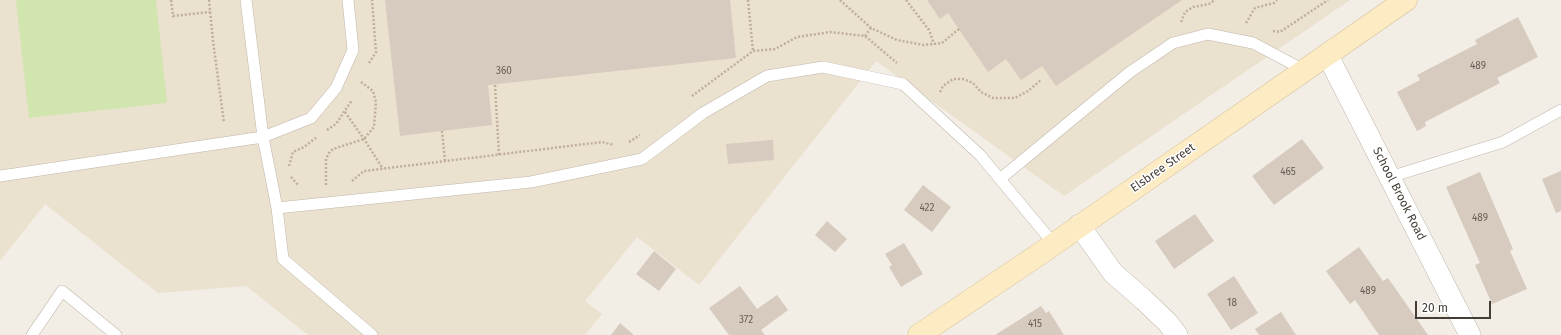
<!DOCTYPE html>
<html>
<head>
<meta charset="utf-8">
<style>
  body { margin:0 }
  #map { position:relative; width:1561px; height:335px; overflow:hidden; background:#f2ede5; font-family:"Fira Sans",sans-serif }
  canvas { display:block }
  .scale { position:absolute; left:1415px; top:301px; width:76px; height:18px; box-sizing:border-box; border:2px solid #443d35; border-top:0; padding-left:5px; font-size:12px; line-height:14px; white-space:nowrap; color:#443d35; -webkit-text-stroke:3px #fff; paint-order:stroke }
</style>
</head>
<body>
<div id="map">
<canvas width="1561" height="335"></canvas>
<div class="scale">20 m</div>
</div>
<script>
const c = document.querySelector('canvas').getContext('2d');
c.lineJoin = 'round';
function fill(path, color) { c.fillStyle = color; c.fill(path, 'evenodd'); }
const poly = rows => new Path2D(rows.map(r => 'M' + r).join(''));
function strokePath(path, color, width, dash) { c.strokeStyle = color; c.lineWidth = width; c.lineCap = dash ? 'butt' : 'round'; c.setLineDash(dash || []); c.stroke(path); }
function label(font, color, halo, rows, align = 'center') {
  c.font = font + ' "Fira Sans",sans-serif'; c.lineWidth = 3; c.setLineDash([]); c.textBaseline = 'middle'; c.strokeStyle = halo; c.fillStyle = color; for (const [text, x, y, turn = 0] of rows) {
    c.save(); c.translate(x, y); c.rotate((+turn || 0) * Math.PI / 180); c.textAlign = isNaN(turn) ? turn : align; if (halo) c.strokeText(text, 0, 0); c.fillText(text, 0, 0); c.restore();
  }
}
fill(poly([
  [0,0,1350,0,1064,196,876,61,699,285,637,237,585,301,602,314,585,335,308,335,246,286,158,293,45,204,0,261]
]), '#ebe1cf');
fill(poly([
  [16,0,156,0,167,103,29,118]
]), '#d1e6ae');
fill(poly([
  [385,0,730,0,736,58,488,85,492,125,400,136],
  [927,0,1182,0,1056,86,1042,66,1021,80,1006,59,988,72,948,13,940,19],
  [1518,17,1538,57,1497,78,1500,83,1425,122,1426,126,1417,131,1397,92,1420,80,1417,75,1477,44,1475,40],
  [1302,139,1324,168,1274,205,1252,176],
  [773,140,774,160,728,164,726,144],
  [1561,171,1561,211,1556,213,1542,179],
  [1480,172,1513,249,1510,251,1527,289,1492,304,1475,265,1480,263,1446,187],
  [923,185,951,207,932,232,904,210],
  [1195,214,1214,241,1174,269,1155,241],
  [827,221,847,239,835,252,815,235],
  [904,243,923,274,901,287,889,267,892,265,885,254],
  [1359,247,1383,281,1388,278,1428,335,1379,335,1355,300,1350,304,1326,271],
  [654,251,676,269,659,291,636,274],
  [1234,276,1258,313,1231,330,1207,294],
  [740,286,757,309,777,295,788,310,761,330,765,335,729,335,709,308],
  [1041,306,1046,313,1049,311,1064,335,995,335],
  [1281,312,1296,335,1259,335,1255,329],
  [620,323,634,335,611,335]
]), '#d6cbbe');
const lane = poly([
  [246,0,263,137,311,118,336,88,353,50,348,0],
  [0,176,263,137,277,208,283,259,372,335],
  [1390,177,1503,142,1561,110],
  [1000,179,1130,72,1173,43,1208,34,1253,43,1304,70],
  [277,208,531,182,642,159,703,113,767,76,823,67,903,84,980,155,1053,243],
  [32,335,62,291,116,335]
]);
const street = poly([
  [1327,54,1470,335],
  [1079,225,1113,273,1144,300,1168,323,1177,335]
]);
const secondary = poly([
  [919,335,1041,253,1406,0]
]);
strokePath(lane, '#c0b7ab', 12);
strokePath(street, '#c0b7ab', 22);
strokePath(secondary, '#d1bd96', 23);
strokePath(poly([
  [171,0,173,16,210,12],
  [209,0,213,41,224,123],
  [748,0,753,51],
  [840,0,871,28,897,40,924,45,942,43,959,29],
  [906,0,929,30,934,44],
  [1181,22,1185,12,1193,7,1209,4,1215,0],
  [1246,23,1255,8,1274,3,1277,0],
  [1273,31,1280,32,1328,0],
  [865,36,871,28],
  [369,63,376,52,372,0],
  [495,85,499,155],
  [940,92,943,86,953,79,963,79,973,83,981,92,993,98,1015,98,1028,91,1041,80],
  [692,96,753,51,775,49,797,37,830,32,865,36,897,63],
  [345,112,364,139,383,169],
  [327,130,336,124,352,100],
  [442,131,445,161],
  [629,142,640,135],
  [289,166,293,152,304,147,317,137],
  [291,177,299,186],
  [352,181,364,171,602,142,614,145],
  [326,185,326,159,329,153,333,149,364,139,374,127,376,102,373,91,361,82]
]), '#bfaf99', 2.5, [2, 2]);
strokePath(lane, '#fff', 11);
strokePath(street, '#fff', 21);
strokePath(secondary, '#fdebc4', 22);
label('10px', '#686057', null, [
  ["489",1478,66],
  ["360",504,71],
  ["465",1288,172],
  ["422",927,208],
  ["489",1480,218],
  ["489",1368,291],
  ["18",1232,303],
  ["372",746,320],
  ["415",1035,324]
]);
label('12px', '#443d35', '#fff', [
  ["Elsbree Street",1163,168,-35],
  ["School Brook Road",1399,194,63]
]);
</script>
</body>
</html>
